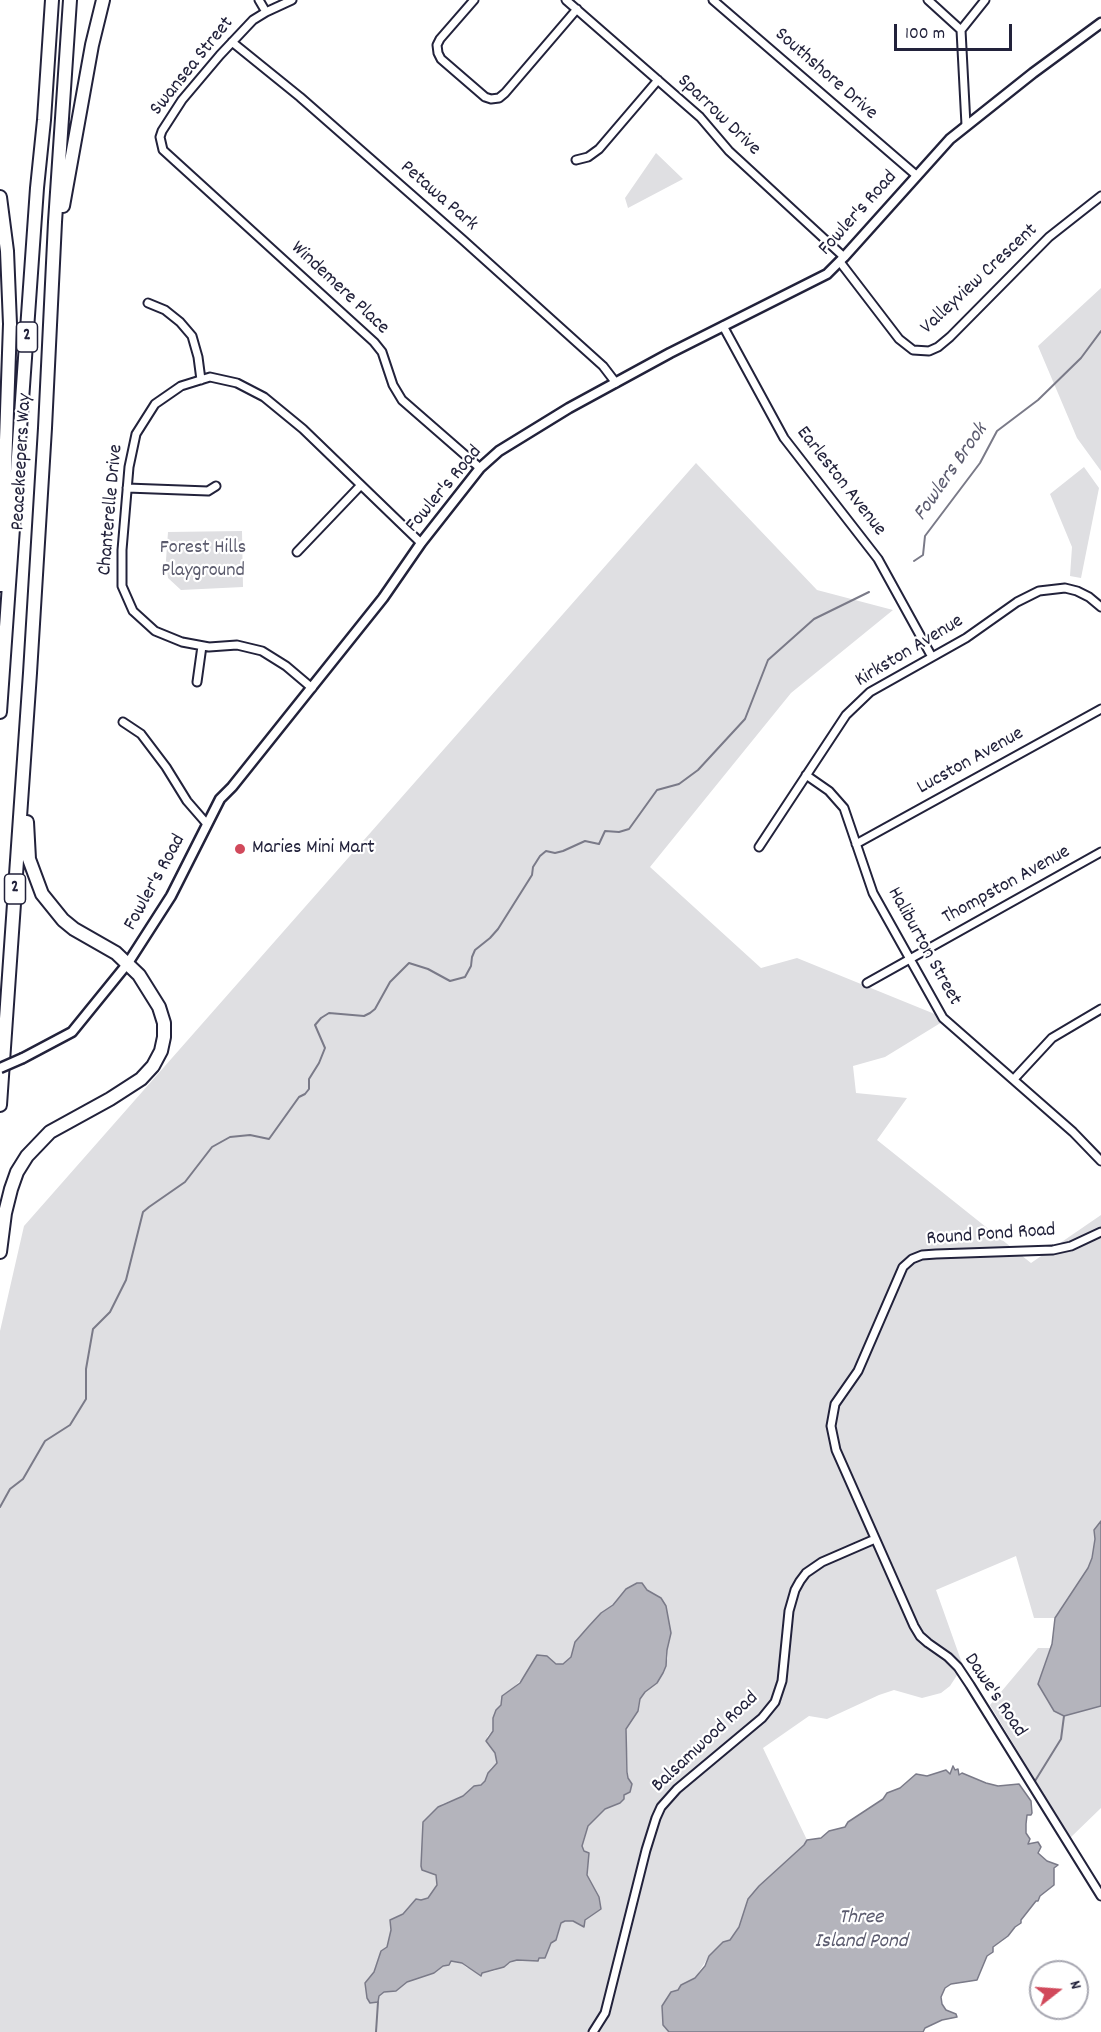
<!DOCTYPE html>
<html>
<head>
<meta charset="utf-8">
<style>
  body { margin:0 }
  #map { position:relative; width:1101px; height:2032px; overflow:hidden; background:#fff; font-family:Dekko,sans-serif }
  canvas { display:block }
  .north { position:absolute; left:1029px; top:1960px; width:60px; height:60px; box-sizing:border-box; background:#fff; border:2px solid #a7a7b1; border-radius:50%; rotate:73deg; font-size:16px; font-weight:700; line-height:24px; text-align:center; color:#22223b }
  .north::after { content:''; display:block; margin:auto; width:21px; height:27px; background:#d1495b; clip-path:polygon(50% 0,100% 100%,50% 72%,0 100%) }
  .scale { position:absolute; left:894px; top:24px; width:118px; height:27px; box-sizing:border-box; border:3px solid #22223b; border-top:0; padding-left:8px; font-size:18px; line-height:21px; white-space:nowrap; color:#22223b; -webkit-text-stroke:4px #fff; paint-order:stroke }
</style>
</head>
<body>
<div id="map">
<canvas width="1101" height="2032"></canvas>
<div class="north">N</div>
<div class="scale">100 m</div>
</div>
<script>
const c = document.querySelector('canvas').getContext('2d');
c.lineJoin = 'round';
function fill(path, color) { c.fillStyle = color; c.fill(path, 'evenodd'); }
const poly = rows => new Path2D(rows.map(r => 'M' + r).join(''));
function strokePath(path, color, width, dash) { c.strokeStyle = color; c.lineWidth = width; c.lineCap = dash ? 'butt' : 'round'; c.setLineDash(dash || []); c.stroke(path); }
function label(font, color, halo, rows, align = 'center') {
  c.font = font + ' Dekko,sans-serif'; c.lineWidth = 4.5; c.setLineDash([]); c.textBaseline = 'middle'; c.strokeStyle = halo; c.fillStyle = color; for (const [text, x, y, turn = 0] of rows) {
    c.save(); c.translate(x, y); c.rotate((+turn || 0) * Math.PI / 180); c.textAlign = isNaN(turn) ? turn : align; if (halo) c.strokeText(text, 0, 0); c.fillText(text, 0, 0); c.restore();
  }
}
fill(poly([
  [656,153,683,179,628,208,625,198],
  [1101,288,1101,471,1077,438,1038,346],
  [696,463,817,590,893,610,791,693,650,867,761,968,797,958,947,1019,885,1057,853,1066,856,1093,907,1098,877,1140,1031,1263,1101,1215,1101,1521,1094,1530,1095,1539,1092,1558,1088,1568,1055,1618,1034,1618,1016,1556,936,1590,963,1666,950,1686,941,1693,922,1698,894,1690,879,1695,827,1719,809,1716,763,1748,807,1840,805,1845,748,1899,739,1927,730,1940,709,1956,695,1978,682,1985,678,1990,671,1992,662,2006,663,2025,669,2032,0,2032,0,1331,24,1226],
  [637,1583,642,1583,647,1590,661,1598,666,1606,670,1627,670,1638,667,1650,668,1658,662,1676,645,1692,640,1699,638,1711,626,1729,628,1774,624,1795,605,1809,588,1826,582,1846,587,1855,587,1875,599,1901,600,1905,597,1911,585,1920,583,1927,573,1921,565,1921,561,1923,556,1940,551,1943,543,1957,517,1960,494,1971,482,1973,466,1967,462,1963,450,1961,449,1965,443,1966,434,1973,407,1982,393,1991,384,1992,370,2003,367,1998,367,1980,374,1972,381,1951,387,1947,391,1930,390,1921,403,1914,416,1899,421,1900,428,1898,437,1885,436,1875,426,1872,421,1866,423,1834,442,1804,463,1796,481,1785,486,1781,491,1768,497,1763,495,1753,490,1747,487,1737,493,1730,493,1720,506,1695,526,1675,531,1664,549,1659,556,1664,563,1664,571,1657,575,1642,589,1626,601,1613,613,1605,626,1589],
  [1084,467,1099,488,1081,578,1070,576,1072,547,1050,494],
  [242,531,243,587,181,590,168,578,166,560,168,532],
  [1038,1648,1050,1648,1038,1684,1048,1702,1052,1706,1079,1712,1101,1706,1101,1808,1070,1838,990,1705]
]), '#dfdfe2');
const water = poly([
  [1101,1521,1101,1706,1064,1716,1054,1711,1038,1684,1052,1644,1055,1618,1088,1568,1092,1558,1095,1539,1094,1530,1101,1521],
  [637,1583,642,1583,647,1590,661,1598,666,1606,671,1633,667,1650,666,1666,663,1673,657,1683,645,1692,640,1699,638,1711,626,1729,627,1772,628,1778,632,1784,630,1792,624,1795,624,1799,620,1803,605,1809,588,1826,582,1846,584,1851,589,1853,587,1875,599,1897,601,1909,585,1920,584,1927,573,1921,565,1921,561,1923,556,1940,551,1943,545,1958,539,1958,538,1961,517,1960,510,1962,504,1967,482,1973,481,1976,462,1963,451,1961,449,1965,443,1966,434,1973,407,1982,396,1991,384,1992,379,1996,378,2002,370,2003,367,1998,365,1983,374,1972,381,1951,387,1947,391,1930,390,1920,403,1914,416,1899,421,1900,428,1898,437,1885,436,1875,422,1870,421,1866,423,1822,438,1807,463,1796,474,1786,481,1785,485,1781,488,1773,497,1763,495,1753,486,1741,493,1731,493,1718,496,1710,501,1705,502,1696,520,1683,537,1655,547,1656,556,1664,563,1664,571,1657,575,1642,589,1626,601,1613,613,1605,626,1589,637,1583],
  [953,1766,955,1770,958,1769,959,1775,962,1773,986,1783,998,1786,1019,1784,1031,1801,1032,1813,1031,1815,1027,1815,1026,1824,1026,1833,1030,1839,1028,1844,1038,1842,1041,1847,1038,1853,1047,1861,1058,1865,1054,1868,1054,1885,1040,1896,1038,1901,1036,1901,1021,1920,1021,1923,1015,1927,1008,1936,993,1947,993,1952,987,1956,977,1980,951,1984,945,1988,941,1997,942,2004,946,2010,956,2014,957,2017,942,2020,925,2028,923,2032,669,2032,663,2025,662,2006,671,1992,678,1990,681,1985,695,1978,705,1966,709,1956,723,1942,730,1940,739,1927,748,1899,759,1886,804,1845,807,1840,821,1838,829,1831,845,1827,848,1822,883,1799,887,1793,900,1788,916,1774,927,1776,946,1770,950,1774,953,1766]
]);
fill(water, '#b4b4bc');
strokePath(water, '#7a7a88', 1.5);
strokePath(poly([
  [914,561,923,555,925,536,980,463,997,431,1038,400,1081,358,1101,331],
  [0,1507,10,1489,23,1479,45,1441,70,1425,86,1399,86,1369,93,1329,110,1312,126,1280,143,1212,149,1207,185,1182,212,1147,230,1137,250,1135,269,1139,299,1097,305,1094,309,1089,309,1079,319,1063,325,1048,315,1025,321,1018,329,1013,364,1016,370,1013,375,1009,390,982,409,963,428,969,450,981,465,977,471,966,472,957,475,950,490,938,498,929,532,875,533,867,540,856,546,851,555,853,563,851,585,841,599,844,605,831,619,832,629,829,657,790,679,784,698,770,745,719,768,660,814,619,869,592],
  [1035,1781,1061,1739,1064,1716],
  [376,2032,378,2002]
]), '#7a7a88', 2);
const minor = poly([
  [259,0,266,12],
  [292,0,266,12,253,20,220,55,182,100,162,131,160,137,163,150,374,342,382,352,393,385,402,400,480,468],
  [474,0,440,39,437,45,438,53,441,59,485,97,491,99,499,98,505,93,577,9],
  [566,0,700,117,729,151,844,257],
  [713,0,916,175],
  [928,0,961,30],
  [232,42,300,97,463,240,603,366,616,383],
  [966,125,961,30,985,0],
  [576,160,588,157,599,149,658,80],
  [840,262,899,339,913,350,929,351,938,347,950,337,1049,237,1101,196],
  [148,303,165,310,180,322,192,336,198,357,201,380],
  [723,326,784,438,878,559,932,657],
  [127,488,208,491,216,486],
  [297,552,361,485],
  [197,682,202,646],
  [312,688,286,666,262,651,237,645,209,647,182,642,155,631,133,611,122,586,122,550,129,467,136,434,155,404,181,386,210,377,237,383,264,397,303,429,421,543],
  [123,722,141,734,166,767,187,801,207,824],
  [806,775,829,791,844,808,873,893,943,1018,1073,1132,1101,1161],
  [856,844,1101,709],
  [759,847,846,715,870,692,966,638,1017,602,1039,591,1065,588,1077,591,1089,597,1101,607],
  [867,983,1101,852],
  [1014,1079,1052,1038,1101,1009],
  [1101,1232,1071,1246,1053,1250,936,1254,922,1255,912,1259,903,1267,858,1371,835,1404,831,1426,836,1450,914,1626,920,1636,928,1643,948,1657,958,1667,970,1685,1101,1896],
  [593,2032,605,2013,646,1850,656,1818,661,1807,677,1789,762,1718,775,1702,782,1681,789,1611,795,1590,800,1581,806,1573,822,1562,875,1539]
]);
const tertiary = poly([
  [23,1058,72,1032,128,963,171,896,220,799,232,787,383,598,421,543,480,468,499,451,569,408,670,353,827,274,844,257,950,139,1033,73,1101,23]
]);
const motorway = poly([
  [0,197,7,251,10,324,1,585],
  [63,206,92,45,103,0],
  [0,712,37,188,44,120,52,0],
  [0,1105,30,673,45,428,55,222,70,0],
  [0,1252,5,1213,11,1189,17,1172,27,1156,50,1132,110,1099,141,1079,153,1066,161,1051,164,1037,164,1023,159,1007,139,975,116,953,74,929,63,920,42,894,29,859,27,822]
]);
strokePath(minor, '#22223b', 11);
strokePath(tertiary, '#22223b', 13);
strokePath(motorway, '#22223b', 16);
strokePath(minor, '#fff', 7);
strokePath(tertiary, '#fff', 8);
strokePath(motorway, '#fff', 12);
const tertiaryBridge = poly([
  [0,1068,23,1058]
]);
strokePath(tertiaryBridge, '#22223b', 13, []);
strokePath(tertiaryBridge, '#fff', 8);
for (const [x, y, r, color] of [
  [240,849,6,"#d1495b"]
]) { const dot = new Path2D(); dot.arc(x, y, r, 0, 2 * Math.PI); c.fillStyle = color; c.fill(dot); strokePath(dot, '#fff', 2); }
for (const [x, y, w] of [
  [27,337,21],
  [15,889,21]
]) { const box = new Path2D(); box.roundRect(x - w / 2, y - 15, w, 30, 4.5); c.fillStyle = '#fff'; c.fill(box); strokePath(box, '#22223b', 1.5); }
label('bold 18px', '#22223b', null, [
  ["2",27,337],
  ["2",15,889]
]);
label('20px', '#22223b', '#fff', [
  ["Swansea Street",193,67,-51],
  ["Southshore Drive",825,75,41],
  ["Sparrow Drive",718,116,44],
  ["Petawa Park",438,197,41],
  ["Fowler's Road",859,214,-48],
  ["Valleyview Crescent",980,280,-43],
  ["Windemere Place",339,289,43],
  ["Peacekeepers Way",23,462,-87],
  ["Earleston Avenue",840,482,52],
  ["Fowler's Road",445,490,-50],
  ["Chanterelle Drive",112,510,-85],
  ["Kirkston Avenue",910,652,-31],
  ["Lucston Avenue",971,762,-29],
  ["Fowler's Road",156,883,-61],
  ["Thompston Avenue",1007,886,-29],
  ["Haliburton Street",923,947,61],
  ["Round Pond Road",991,1236,-4],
  ["Dawe's Road",994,1696,56],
  ["Balsamwood Road",706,1743,-43]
]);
label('20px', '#5b5b6d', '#fff', [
  ["Forest Hills",203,549],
  ["Playground",203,572]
]);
label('20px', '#22223b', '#fff', [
  ["Maries Mini Mart",252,849]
], 'left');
label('italic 21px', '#5c5c6f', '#fff', [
  ["Fowlers Brook",952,473,-55],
  ["Three",861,1919],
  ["Island Pond",861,1943]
]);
</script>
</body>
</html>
